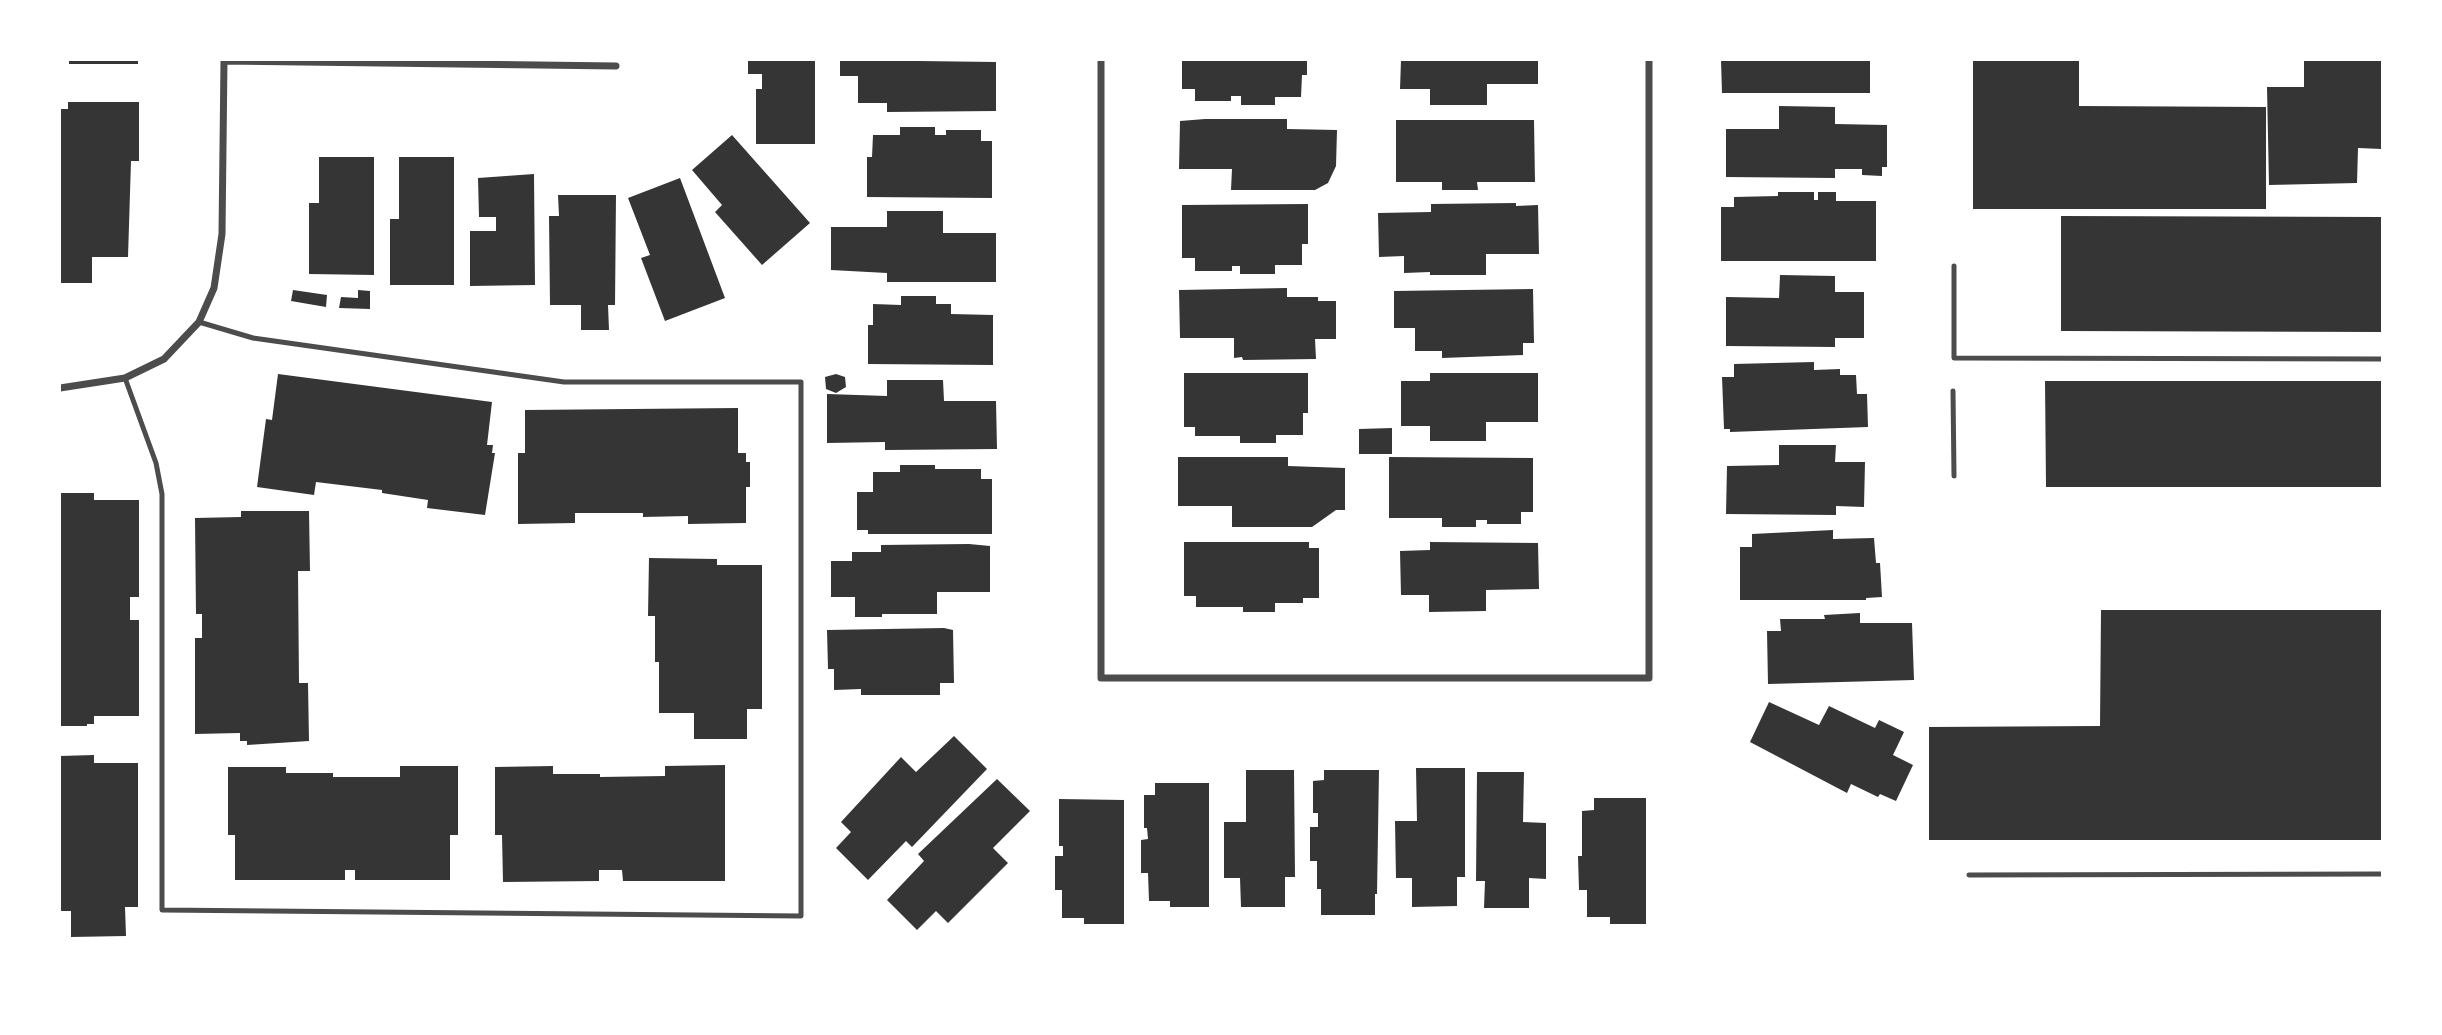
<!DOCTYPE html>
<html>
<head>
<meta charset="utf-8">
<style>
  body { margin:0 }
  #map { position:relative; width:2442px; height:1035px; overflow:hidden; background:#fff; font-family:Commissioner,sans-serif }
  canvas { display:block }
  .frame { position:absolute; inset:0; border:61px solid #fff; pointer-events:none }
</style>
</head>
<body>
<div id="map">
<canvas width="2442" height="1035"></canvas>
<div class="frame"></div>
</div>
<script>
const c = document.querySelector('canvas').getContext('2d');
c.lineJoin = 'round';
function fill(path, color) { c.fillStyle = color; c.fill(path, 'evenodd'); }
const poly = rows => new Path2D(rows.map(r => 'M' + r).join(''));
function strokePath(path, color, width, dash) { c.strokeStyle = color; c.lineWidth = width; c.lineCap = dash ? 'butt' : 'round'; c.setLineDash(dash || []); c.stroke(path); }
fill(poly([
  [69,60,138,60,138,64,69,64],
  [748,60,815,60,815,144,756,144,756,89,762,89,762,74,748,74],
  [840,60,996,62,996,111,887,112,887,103,858,103,858,76,840,76],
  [1182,60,1307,60,1307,75,1302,75,1301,97,1275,97,1275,105,1241,105,1241,96,1231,96,1231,101,1195,101,1195,89,1182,89],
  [1401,60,1538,60,1538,84,1487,84,1487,105,1430,105,1430,89,1400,89],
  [1721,60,1870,60,1870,93,1722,93],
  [1973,60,2079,60,2079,106,2266,107,2266,209,1973,209],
  [2304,60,2382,60,2382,149,2358,148,2357,183,2269,185,2267,87,2304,87],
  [68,102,139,102,139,161,131,161,128,257,92,257,92,283,60,283,60,109,68,109],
  [1779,106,1835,107,1835,124,1887,125,1887,167,1882,167,1882,176,1862,175,1862,169,1835,169,1835,178,1726,177,1726,129,1779,129],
  [1205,119,1287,119,1287,129,1337,130,1336,166,1328,183,1315,190,1231,190,1232,169,1179,169,1180,121],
  [1396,120,1534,120,1535,182,1477,182,1478,190,1442,190,1442,182,1396,182],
  [900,127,935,127,935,135,946,135,946,130,981,130,981,141,992,141,992,198,867,197,867,157,872,157,873,135,900,135],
  [732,135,810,223,762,265,715,212,722,205,692,170],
  [319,157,374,157,374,275,309,274,309,203,319,203],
  [399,157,454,157,454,285,390,285,390,219,399,219],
  [534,174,535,285,470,286,470,231,496,231,496,217,479,217,478,178],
  [680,178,725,298,665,321,641,258,650,255,628,198],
  [1778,192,1814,192,1814,200,1818,200,1818,192,1836,192,1836,201,1876,201,1876,261,1721,261,1721,207,1734,207,1734,197,1778,196],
  [558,195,616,195,615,305,608,305,609,330,581,330,581,305,550,305,549,216,559,216],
  [1516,203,1516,206,1538,205,1539,254,1486,254,1486,275,1430,275,1430,272,1404,273,1404,256,1379,257,1378,213,1431,212,1431,204],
  [1308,204,1308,244,1302,244,1302,265,1275,265,1275,274,1240,274,1240,266,1232,266,1232,271,1195,271,1195,258,1182,258,1182,205],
  [887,211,943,211,943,233,996,233,996,282,887,282,887,273,831,270,831,227,887,227],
  [2061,216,2382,217,2382,332,2061,331],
  [1780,275,1835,276,1835,292,1864,292,1864,338,1835,338,1835,347,1726,346,1726,297,1779,298],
  [1287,288,1287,297,1318,297,1318,301,1336,301,1336,339,1315,339,1316,359,1243,360,1242,357,1234,358,1234,338,1180,338,1179,290],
  [1533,289,1534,343,1523,343,1523,355,1442,358,1442,351,1415,351,1415,328,1394,328,1394,291],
  [293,290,327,295,326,307,291,301],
  [358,290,370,291,370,309,339,308,341,297,358,298],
  [901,296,936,296,936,304,951,304,951,314,993,315,993,365,868,364,868,325,873,325,873,304,901,305],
  [1814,362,1814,370,1840,369,1840,375,1856,375,1857,394,1867,394,1868,427,1730,432,1730,429,1724,429,1722,377,1734,377,1734,364],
  [1184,373,1308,373,1308,413,1303,413,1303,435,1276,435,1276,443,1240,443,1240,436,1195,436,1195,427,1184,427],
  [1430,373,1538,373,1538,422,1486,422,1486,441,1430,441,1430,426,1401,426,1401,381,1430,381],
  [278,374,492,402,487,445,493,445,492,453,495,453,485,515,427,508,428,500,382,493,382,490,316,482,314,495,257,487,266,419,272,420],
  [836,374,845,377,846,387,836,393,826,389,825,377],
  [887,380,943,380,944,401,996,401,997,449,885,450,885,442,827,443,827,394,887,396],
  [2045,381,2382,381,2382,487,2046,487],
  [738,408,738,453,746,453,746,462,750,462,750,487,746,487,746,523,688,524,688,516,643,517,643,513,575,513,575,523,518,524,518,453,525,453,525,410],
  [1392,428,1392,454,1359,454,1359,429],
  [1779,445,1836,445,1835,462,1865,462,1864,507,1836,506,1836,515,1726,514,1727,466,1779,465],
  [1178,457,1288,457,1288,466,1345,468,1345,510,1336,510,1312,527,1232,527,1232,506,1178,506],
  [1389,457,1533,458,1533,512,1521,512,1521,524,1487,524,1487,520,1476,520,1476,527,1442,527,1442,518,1389,518],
  [900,465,935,465,935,469,981,469,981,479,992,479,992,534,868,534,868,530,857,530,857,492,873,492,873,472,900,472],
  [60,493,94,493,94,500,139,500,139,597,130,597,130,620,139,620,139,716,94,716,94,724,87,724,87,726,60,726],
  [241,511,309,511,310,571,298,571,299,683,308,683,309,741,247,745,247,741,240,741,240,733,195,734,195,638,202,638,202,614,196,614,195,518,241,517],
  [1833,530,1833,539,1874,538,1876,563,1880,563,1882,597,1866,598,1866,600,1740,600,1740,547,1752,547,1752,534],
  [1184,542,1309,542,1309,548,1319,548,1319,598,1303,598,1303,603,1275,603,1275,612,1243,612,1243,607,1196,607,1196,596,1184,596],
  [1430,542,1538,543,1539,589,1486,590,1486,611,1429,612,1429,595,1401,595,1400,551,1430,550],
  [969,544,990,546,990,592,937,592,937,614,882,614,882,617,855,617,855,597,831,597,831,561,852,561,852,552,881,552,881,545],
  [649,558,717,559,717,565,762,565,762,709,747,709,747,739,694,739,694,713,659,713,659,662,655,662,655,616,648,616],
  [2101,610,2382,610,2382,840,1929,840,1929,727,2100,726],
  [1860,613,1860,623,1912,623,1914,680,1768,684,1767,631,1781,631,1780,619,1825,619,1824,615],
  [944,628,953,630,954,683,940,683,940,695,861,695,861,689,834,690,834,669,828,669,827,630],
  [1769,702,1819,725,1829,706,1875,728,1879,720,1904,732,1893,755,1913,765,1896,801,1880,794,1878,797,1851,784,1847,793,1750,742],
  [954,736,987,769,912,847,906,841,868,880,836,848,851,832,841,822,901,757,916,772],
  [94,755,94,763,138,763,138,907,125,907,126,936,71,937,71,911,60,911,60,756],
  [725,765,725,881,623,881,622,870,599,870,599,881,503,882,502,835,495,835,495,767,553,766,553,774,600,774,600,777,665,776,665,766],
  [400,766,458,766,458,835,450,835,450,880,355,880,355,870,345,870,345,880,235,880,235,835,228,835,228,767,286,767,286,773,333,773,333,777,400,777],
  [1416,768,1465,768,1465,877,1457,877,1457,906,1412,907,1412,878,1396,878,1395,821,1417,821],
  [1246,770,1294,770,1295,877,1285,877,1285,907,1241,907,1240,878,1224,878,1224,822,1246,822],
  [1324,770,1379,770,1377,894,1375,894,1375,915,1321,915,1321,889,1317,889,1317,861,1310,861,1310,827,1318,827,1318,813,1313,813,1313,781,1324,780],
  [1477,772,1524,772,1523,822,1546,823,1546,879,1529,878,1529,908,1484,908,1485,881,1476,881],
  [997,779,1030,811,993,848,1008,863,948,923,936,911,917,930,887,900,924,861,918,854],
  [1155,783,1209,783,1209,907,1170,907,1170,901,1149,901,1148,873,1141,873,1141,840,1148,839,1147,828,1144,828,1144,795,1155,795],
  [1594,798,1646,798,1646,924,1610,924,1610,917,1587,917,1587,890,1579,890,1578,856,1582,856,1582,811,1594,810],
  [1059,799,1124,800,1124,924,1084,924,1084,918,1062,918,1062,890,1055,890,1055,856,1063,856,1063,846,1059,846]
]), '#353535');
strokePath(poly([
  [1954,266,1954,358,2382,359],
  [125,378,156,463,162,494,162,910,801,916,801,382,564,382,253,338,199,322],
  [1953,391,1954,476],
  [1969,875,2382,874]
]), '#4c4c4c', 5);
strokePath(poly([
  [1101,60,1101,678,1649,678,1649,60],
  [224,61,616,66],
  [60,388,125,378,164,359,199,322,214,288,222,234,224,60]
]), '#4c4c4c', 7);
</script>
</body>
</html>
